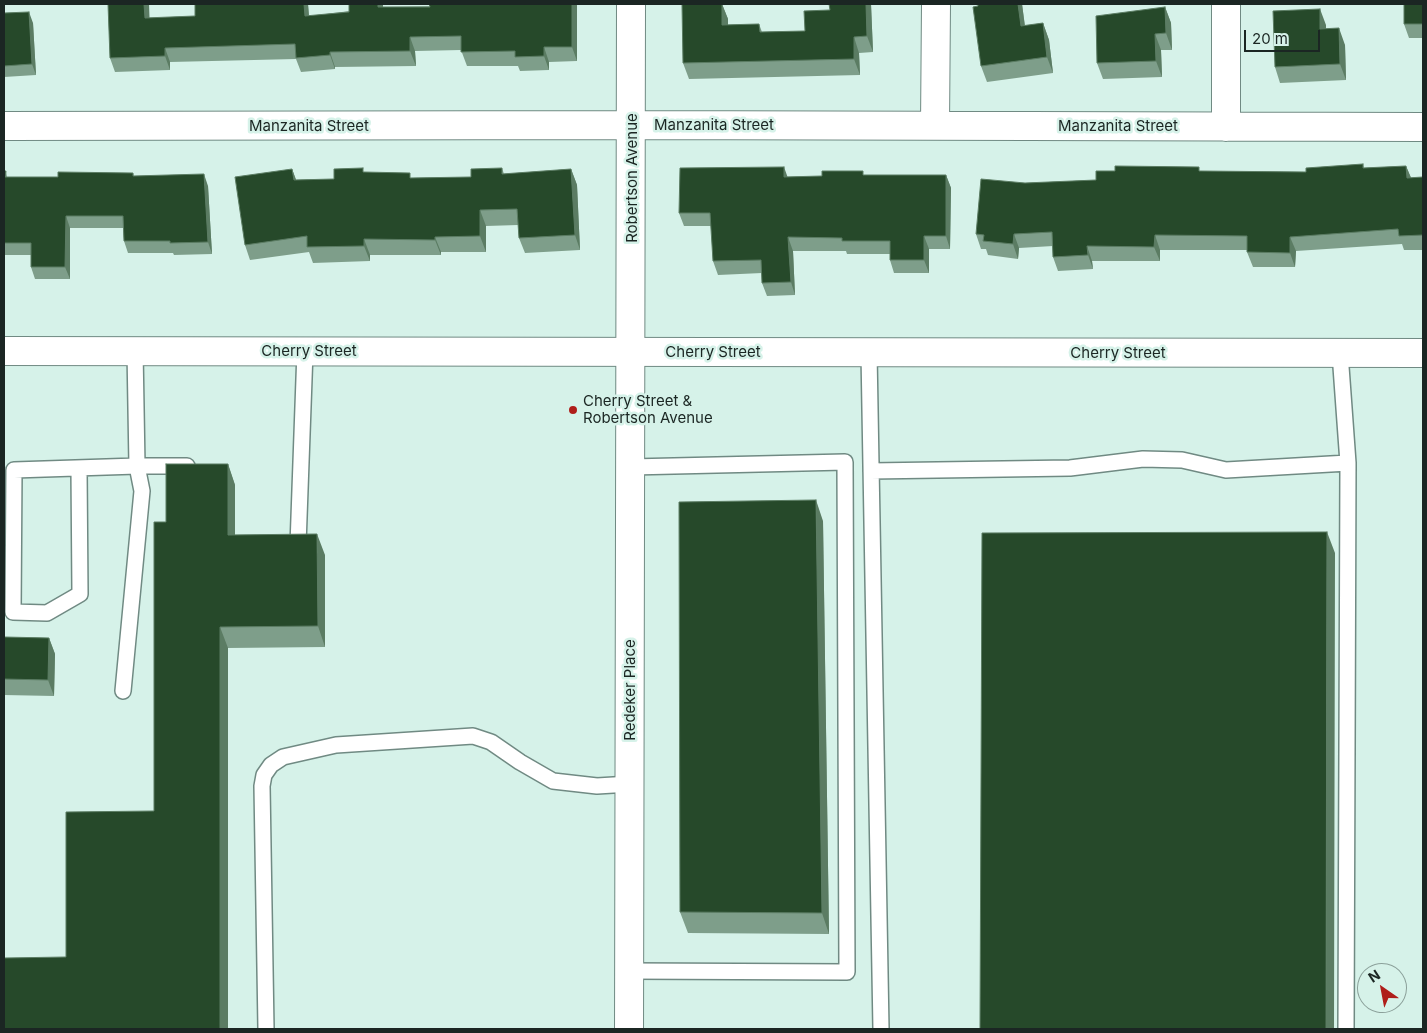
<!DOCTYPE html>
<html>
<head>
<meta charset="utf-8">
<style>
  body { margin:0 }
  #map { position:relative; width:1427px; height:1033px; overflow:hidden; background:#d6f2e9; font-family:Inter,sans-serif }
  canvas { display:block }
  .frame { position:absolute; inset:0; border:5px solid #1b2623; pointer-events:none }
  .north { position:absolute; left:1357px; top:963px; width:50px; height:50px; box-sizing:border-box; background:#d6f2e9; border:1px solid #8ba09a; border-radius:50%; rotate:327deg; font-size:14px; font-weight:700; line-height:20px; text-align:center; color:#1b2623 }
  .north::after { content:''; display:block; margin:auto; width:18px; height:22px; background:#af1e1a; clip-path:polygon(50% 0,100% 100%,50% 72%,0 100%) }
  .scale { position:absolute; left:1244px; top:30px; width:76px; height:22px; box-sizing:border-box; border:2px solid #1b2623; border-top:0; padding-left:6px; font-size:15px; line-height:18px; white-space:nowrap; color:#1b2623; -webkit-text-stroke:4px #d6f2e9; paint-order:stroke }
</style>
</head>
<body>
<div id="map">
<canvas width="1427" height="1033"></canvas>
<div class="frame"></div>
<div class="north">N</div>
<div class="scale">20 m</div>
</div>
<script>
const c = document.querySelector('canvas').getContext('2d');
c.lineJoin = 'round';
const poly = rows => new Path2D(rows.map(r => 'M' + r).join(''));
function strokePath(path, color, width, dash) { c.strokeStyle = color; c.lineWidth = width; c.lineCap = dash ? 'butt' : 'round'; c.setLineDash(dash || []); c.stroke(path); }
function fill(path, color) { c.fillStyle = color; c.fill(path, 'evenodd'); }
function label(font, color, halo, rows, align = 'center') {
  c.font = font + ' Inter,sans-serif'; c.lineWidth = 5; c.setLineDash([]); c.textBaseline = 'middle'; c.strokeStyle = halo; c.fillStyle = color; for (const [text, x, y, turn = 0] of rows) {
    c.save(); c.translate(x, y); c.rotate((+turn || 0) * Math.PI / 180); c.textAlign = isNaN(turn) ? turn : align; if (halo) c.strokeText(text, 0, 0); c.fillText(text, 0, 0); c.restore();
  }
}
const service = poly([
  [135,350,137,466,187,466],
  [869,353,881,1029],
  [79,469,80,594,47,613,13,612,14,470,137,466,142,491,123,691],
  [871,471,1070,468,1143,459,1182,460,1226,470,1348,463,1340,353],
  [298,545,305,351],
  [629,971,847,972,845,462,631,467],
  [266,1029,262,786,264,775,271,765,283,757,336,745,473,736,491,742,520,762,553,781,597,786,630,784],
  [1346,1029,1348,463]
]);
const minor = poly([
  [1226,4,1226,127],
  [4,126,632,125,1423,127],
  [935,126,936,4],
  [629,1029,631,4]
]);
const tertiary = poly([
  [4,351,1423,353]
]);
strokePath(service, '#708a83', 18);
strokePath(minor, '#708a83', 30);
strokePath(tertiary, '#708a83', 30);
strokePath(service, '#fff', 15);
strokePath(minor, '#fff', 28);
strokePath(tertiary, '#fff', 28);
fill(poly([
  [108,4,149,4,149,18,195,16,195,4,308,4,309,16,383,7,577,4,577,61,549,62,549,70,520,71,518,66,467,66,461,50,415,51,416,66,335,67,335,69,301,72,296,59,170,62,170,70,115,72,110,58],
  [722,4,728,19,728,25,759,24,762,32,805,31,830,10,871,4,873,52,859,53,860,75,689,79,683,63],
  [978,4,1022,4,1025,26,1043,23,1049,40,1053,73,987,82,981,66],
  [1423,4,1423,38,1409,38,1404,24],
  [1165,7,1171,23,1172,50,1161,50,1162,77,1103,79,1097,63],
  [4,13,33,23,36,75,4,77],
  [1326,25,1326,29,1345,45,1346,80,1280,83,1275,67],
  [1363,164,1364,168,1406,166,1411,178,1423,177,1423,250,1404,250,1402,244,1296,251,1295,267,1253,267,1247,252,1247,250,1160,250,1160,261,1092,261,1093,269,1058,271,1053,257,1053,246,1019,248,1018,259,988,255,986,249,981,249,976,234,1025,183,1096,180,1201,171,1306,172],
  [502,168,504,174,571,169,577,185,580,250,525,253,519,238,518,225,486,226,486,252,441,252,441,255,370,255,370,261,313,263,309,252,250,260,245,245,292,169,296,180,334,179,364,172,412,178,471,177],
  [4,171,6,171,7,177,58,177,133,173,134,176,208,186,212,254,174,255,173,253,128,253,124,241,123,228,70,228,70,279,35,279,31,267,31,255,4,255],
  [865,175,946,175,951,188,950,249,929,249,929,273,894,273,890,260,890,254,847,254,846,251,793,251,795,295,767,296,762,283,762,273,718,275,713,261,711,226,684,226,679,213,787,177],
  [228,464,235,485,235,535,325,555,325,647,228,648,228,1029,4,1029,66,957,154,811,166,522],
  [823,521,829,934,688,933,680,912],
  [4,637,49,638,55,654,54,696,4,695]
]), '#7e9e8a');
fill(poly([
  [144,4,149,4,150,32,145,18],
  [304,4,308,4,310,30,305,16],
  [378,4,383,4,383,21,378,7],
  [572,4,577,4,577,61,572,47],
  [722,4,728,19,728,41,722,25],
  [866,4,871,4,873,52,867,36],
  [1018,4,1022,4,1027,43,1021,26],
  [1165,7,1171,23,1172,50,1166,33],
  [1320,9,1326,25,1326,46,1320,29],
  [29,12,33,23,36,75,32,64],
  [1043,23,1049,40,1053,73,1047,57],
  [1339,28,1345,45,1346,80,1340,64],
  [1155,34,1161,50,1162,77,1156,61],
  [410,37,415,51,416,66,410,51],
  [854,37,859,53,860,75,854,59],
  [544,47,549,62,549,70,544,56],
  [165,48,170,62,170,70,165,56],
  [330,52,335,67,335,69,330,55],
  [1406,166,1412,180,1407,178],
  [784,167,789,181,784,177],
  [292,169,298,185,294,180],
  [571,169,577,185,580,250,575,235],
  [204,174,208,186,212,254,208,242],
  [946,175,951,188,950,249,946,236],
  [480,210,486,226,486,252,480,236],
  [66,216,70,228,70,279,65,267],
  [1014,234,1019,248,1018,259,1013,244],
  [1155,235,1160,250,1160,261,1154,247],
  [924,236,929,249,929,273,924,260],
  [435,237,441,252,441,255,435,240],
  [788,237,793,251,795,295,791,282],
  [1290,237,1296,251,1295,267,1290,253],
  [364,239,370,255,370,261,364,246],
  [1087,246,1092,261,1093,269,1088,255],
  [228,464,235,485,235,556,228,535],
  [816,500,823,521,829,934,822,913],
  [1327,532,1335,553,1334,1029,1326,1029],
  [317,534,325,555,325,647,318,626],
  [220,627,228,648,228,1029,220,1029],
  [49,638,55,654,54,696,48,680]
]), '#5b7c63');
const building = poly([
  [108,4,144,4,145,18,195,16,195,4,304,4,305,16,349,12,349,4,378,4,378,7,430,7,429,4,572,4,572,47,544,47,544,56,515,57,515,51,461,52,461,36,410,37,410,51,330,52,330,55,296,58,295,44,165,48,165,56,110,58,108,4],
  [682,4,722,4,722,25,759,24,760,32,805,31,804,11,830,10,829,4,866,4,867,36,854,37,854,59,683,63,682,4],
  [978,4,1018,4,1021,26,1043,23,1047,57,981,66,973,7,978,6,978,4],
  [1404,4,1423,4,1423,24,1404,24,1404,4],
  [1165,7,1166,33,1155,34,1156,61,1097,63,1096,16,1165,7],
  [1320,9,1320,29,1339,28,1340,64,1275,67,1273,11,1320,9],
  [29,12,32,64,4,66,4,13,29,12],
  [1363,164,1363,168,1406,166,1407,178,1423,177,1423,235,1399,236,1398,229,1290,237,1290,253,1247,252,1247,236,1155,235,1154,247,1087,246,1088,255,1053,257,1052,232,1014,234,1013,244,983,241,984,235,976,234,981,179,1025,183,1096,180,1096,171,1115,171,1115,166,1199,167,1199,171,1306,172,1306,168,1363,164],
  [784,167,784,177,822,176,822,171,863,171,863,175,946,175,946,236,924,236,924,260,890,260,890,241,842,241,842,238,788,237,791,282,762,283,761,260,713,261,710,213,679,213,680,168,784,167],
  [363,168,363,172,410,173,410,178,471,177,471,169,502,168,502,174,571,169,575,235,519,238,517,209,480,210,480,236,435,237,435,240,364,239,364,246,307,247,307,236,245,245,235,177,292,169,294,180,334,179,334,169,363,168],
  [4,171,6,171,5,177,58,177,58,172,133,173,133,176,204,174,208,242,170,243,170,241,124,241,123,216,66,216,65,267,31,267,31,243,4,243,4,171],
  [166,464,228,464,228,535,317,534,318,626,220,627,220,1029,4,1029,4,958,66,957,66,812,154,811,154,522,166,522,166,464],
  [816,500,822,913,680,912,679,502,816,500],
  [1327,532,1326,1029,980,1029,982,533,1327,532],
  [4,637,49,638,48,680,4,679,4,637]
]);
fill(building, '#26492a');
strokePath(building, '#5b7c63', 1);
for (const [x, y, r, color] of [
  [573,410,5,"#af1e1a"]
]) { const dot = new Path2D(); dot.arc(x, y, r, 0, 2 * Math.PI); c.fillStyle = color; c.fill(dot); strokePath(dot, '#d6f2e9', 2); }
label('15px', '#1b2623', '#d6f2e9', [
  ["Manzanita Street",714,125],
  ["Manzanita Street",309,126],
  ["Manzanita Street",1118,126],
  ["Robertson Avenue",632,178,-90],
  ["Cherry Street",309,351],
  ["Cherry Street",713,352],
  ["Cherry Street",1118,353],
  ["Redeker Place",630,690,-90]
]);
label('15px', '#1b2623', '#d6f2e9', [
  ["Cherry Street &",583,401],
  ["Robertson Avenue",583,418]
], 'left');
</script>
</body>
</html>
